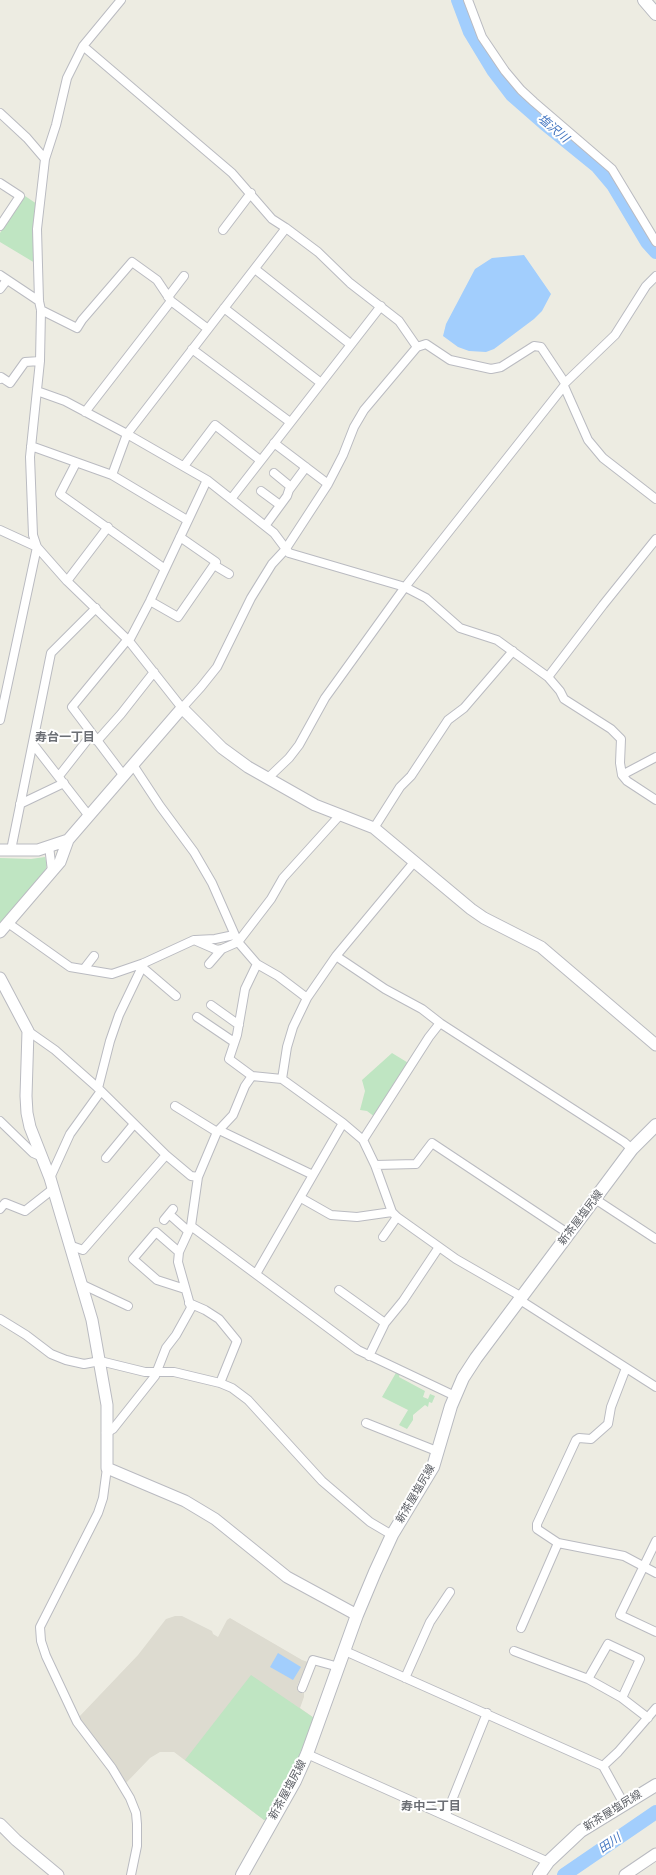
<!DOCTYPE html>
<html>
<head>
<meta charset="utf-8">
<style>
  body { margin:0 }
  canvas { display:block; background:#edece2 }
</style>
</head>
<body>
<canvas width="656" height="1875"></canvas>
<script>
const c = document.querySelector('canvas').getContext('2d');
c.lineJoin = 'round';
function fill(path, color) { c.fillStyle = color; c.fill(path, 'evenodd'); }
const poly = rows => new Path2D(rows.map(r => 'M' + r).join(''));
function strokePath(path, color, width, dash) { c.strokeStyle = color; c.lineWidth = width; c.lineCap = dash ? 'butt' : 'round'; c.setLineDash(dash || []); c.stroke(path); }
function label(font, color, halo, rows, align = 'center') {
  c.font = font + ' Signika,"Noto Sans JP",sans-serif'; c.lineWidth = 4; c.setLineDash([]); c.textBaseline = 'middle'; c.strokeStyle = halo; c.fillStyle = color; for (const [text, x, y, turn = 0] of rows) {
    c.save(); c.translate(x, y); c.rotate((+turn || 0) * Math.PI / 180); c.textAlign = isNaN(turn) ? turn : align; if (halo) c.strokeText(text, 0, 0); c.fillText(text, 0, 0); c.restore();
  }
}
fill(poly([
  [175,1616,182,1616,212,1631,213,1634,218,1637,227,1620,230,1618,302,1660,308,1662,297,1686,304,1690,304,1697,300,1708,317,1720,264,1820,174,1752,160,1752,150,1758,126,1783,78,1718,138,1655,166,1619]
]), '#dddbd0');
fill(poly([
  [25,196,37,204,35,263,0,242,0,233],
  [45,857,47,865,44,874,0,925,0,858,31,859],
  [392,1053,410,1064,375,1117,367,1111,360,1110,365,1091,362,1080],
  [397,1371,400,1373,399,1377,425,1391,423,1397,428,1399,430,1394,435,1396,432,1403,429,1402,428,1407,425,1405,413,1415,413,1420,407,1429,399,1425,408,1410,382,1397],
  [251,1675,317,1720,296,1771,269,1819,264,1820,185,1760]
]), '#bfe5c2');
fill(poly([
  [524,255,551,294,542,311,534,319,494,349,486,352,469,351,458,347,443,336,446,324,475,269,492,258],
  [278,1653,301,1667,293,1680,270,1667]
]), '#a2cefd');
strokePath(poly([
  [458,0,470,32,493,70,512,95,544,123,597,166,613,185,647,242,656,252],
  [564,1875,656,1812]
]), '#a2cefd', 14);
const minor = poly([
  [121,0,83,46,67,78,56,125,45,159,37,229,39,301,41,310,40,361,30,457,33,535,37,547,67,581,129,641,182,708,201,687,217,667,251,598,272,564,285,550,328,484,343,455,354,427,364,410,417,347,426,344,450,360,491,369,501,367,534,346,541,347,565,383,615,335,646,286,656,276],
  [468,0,482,37,505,71,521,90,534,102,612,169,656,242],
  [83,46,232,173,272,219,286,228,318,252,350,283,399,321,417,347],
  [0,113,27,138,45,159],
  [0,183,20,196,0,226],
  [223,230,251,193],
  [255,269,350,344],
  [0,275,39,301],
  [0,289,7,280],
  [168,297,184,276],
  [224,308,321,383],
  [41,310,77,328,82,320,132,262,157,280,171,301],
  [192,349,290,422],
  [0,379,1,377,10,383,25,362,40,361],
  [37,391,65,401,127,434,207,480,274,533,289,553,405,587,426,598,460,628,497,640,548,677,560,691,564,699,611,729,621,739,620,763,622,775,627,781,656,800],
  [85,412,171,301,208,329],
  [274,443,328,484],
  [31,446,112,475,187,520],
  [76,463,60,494,165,569],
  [184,466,215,425,260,460],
  [274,473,291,487],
  [112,475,127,434,286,228],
  [261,491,280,505],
  [231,499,381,306],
  [265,526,287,496,289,490,306,467],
  [0,530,37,547],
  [214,565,229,574],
  [67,581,108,527],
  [150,601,178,617,216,562,180,537],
  [129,641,150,601,207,480],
  [548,677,603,605,656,539],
  [0,720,37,547],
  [97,741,121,714,154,672],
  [33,744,89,816],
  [133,765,160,806,194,852,212,883,238,942,257,964,278,976,307,998],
  [622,775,656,757],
  [59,776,92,734],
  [124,776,72,707,128,639],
  [268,778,289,758,299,745,325,698,405,587,564,386,588,440,603,458,656,499],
  [20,804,64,783],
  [374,828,400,787,411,776,448,720,464,708,513,651],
  [49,846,52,871],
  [11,850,51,653,96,608],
  [8,923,70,967,112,974,144,963,194,940,217,950,222,949,238,942,271,899,283,878,340,815],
  [195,940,215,939,234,935],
  [336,956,385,989,422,1009,440,1023,624,1142,632,1149],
  [209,964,222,949],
  [257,964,245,989,237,1035,229,1059,252,1076,282,1079,343,1123,363,1140,375,1165,392,1212,397,1217,456,1259,522,1297],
  [142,967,176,996],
  [84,969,94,956],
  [211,1005,239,1025],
  [197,1017,234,1042],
  [28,1031,55,1050,98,1088,166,1155,191,1176,198,1177],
  [282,1079,287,1047,293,1027,307,998,336,956,415,861],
  [98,1088,110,1041,119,1015,144,963],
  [175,1106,217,1132],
  [0,1121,33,1153,40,1156],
  [219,1130,313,1175],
  [363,1140,429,1037,440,1023],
  [106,1158,134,1124],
  [375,1165,416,1164,432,1143,569,1234],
  [50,1178,70,1134,101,1091],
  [301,1198,331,1215,357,1217,392,1212],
  [595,1199,656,1239],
  [0,1209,5,1203,25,1211,53,1189],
  [169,1214,188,1231],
  [164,1220,173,1209],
  [191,1226,358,1350,455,1396],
  [383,1237,397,1217],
  [69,1245,83,1250,166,1155],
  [179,1252,156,1232,133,1259,157,1280,185,1289],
  [256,1274,343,1123],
  [81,1284,128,1306],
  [339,1290,385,1323],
  [520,1300,656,1387],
  [189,1303,205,1310,219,1319,237,1341,220,1383],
  [0,1319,26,1335,51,1354,66,1360,84,1364,100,1361,145,1372,174,1372,220,1383,232,1388,248,1400,322,1481,370,1522,392,1535],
  [369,1356,385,1323,403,1301,439,1247],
  [626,1368,611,1407,608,1424,591,1439,579,1438,576,1440,537,1524,537,1529,558,1543,624,1556,656,1573],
  [366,1423,439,1452],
  [106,1433,113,1429,155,1376,166,1348,176,1335,191,1308,178,1262,179,1252,191,1226,198,1177,217,1132,233,1115,245,1086,252,1076],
  [107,1468,103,1498,98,1513,40,1627,41,1641,46,1656,77,1722,112,1768,130,1798,136,1813,137,1824,137,1846,131,1875],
  [656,1541,620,1615,656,1632],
  [521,1628,558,1543],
  [345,1651,603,1766],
  [514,1651,588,1679,622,1698,648,1718],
  [405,1678,430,1622,450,1592],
  [588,1679,608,1644,640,1659,622,1698],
  [302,1688,313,1660,339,1667],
  [307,1754,544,1860],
  [624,1804,603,1766,618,1752,656,1708],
  [446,1815,487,1713]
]);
const tertiary = poly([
  [0,850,38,850,68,840],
  [0,932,60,862,68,840,182,708,222,748,248,767,315,805,374,828,471,909,484,918,541,947,656,1045],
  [0,978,28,1031,26,1096,27,1113,30,1127,50,1178,92,1320,107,1405,107,1468,185,1501,215,1519,287,1577,357,1615],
  [0,1824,16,1840,58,1875],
  [625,1875,656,1854]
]);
const secondary = poly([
  [644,0,656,14],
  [242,1875,295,1781,307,1754,357,1615,375,1572,392,1535,433,1467,451,1406,463,1378,476,1358,632,1149,656,1125],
  [539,1875,548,1862,581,1831,656,1785]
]);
strokePath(minor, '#babbc1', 10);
strokePath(tertiary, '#babbc1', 13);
strokePath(secondary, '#b8bac0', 14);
strokePath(minor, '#fff', 8);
strokePath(tertiary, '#fff', 11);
strokePath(secondary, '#fff', 12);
label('11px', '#5a5d63', '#fff', [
  ["新茶屋塩尻線",581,1218,-53],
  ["新茶屋塩尻線",416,1494,-60],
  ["新茶屋塩尻線",288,1790,-62],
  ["新茶屋塩尻線",613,1811,-32]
]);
label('italic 12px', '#4577c1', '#fff', [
  ["塩沢川",553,129,40],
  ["田川",610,1844,-34]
]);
label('bold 12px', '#6c6f75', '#fff', [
  ["寿台一丁目",65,738],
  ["寿中二丁目",431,1807]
]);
</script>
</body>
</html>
